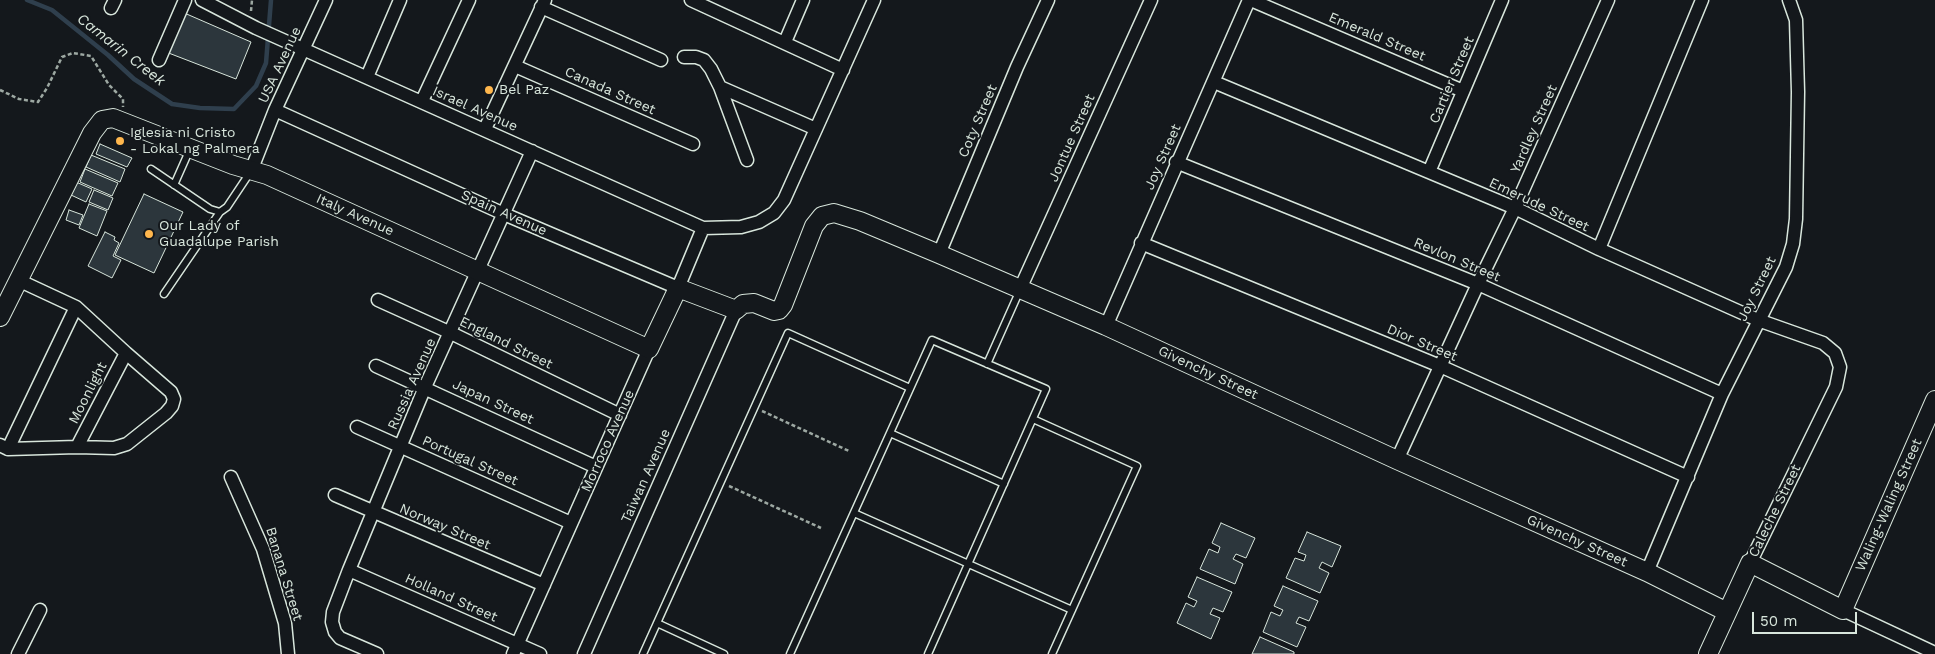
<!DOCTYPE html>
<html>
<head>
<meta charset="utf-8">
<style>
  body { margin:0 }
  #map { position:relative; width:1935px; height:654px; overflow:hidden; background:#14181c; font-family:"Work Sans",sans-serif }
  canvas { display:block }
  .scale { position:absolute; left:1752px; top:612px; width:105px; height:22px; box-sizing:border-box; border:2px solid #d8e6dc; border-top:0; padding-left:6px; font-size:15px; line-height:18px; white-space:nowrap; color:#d8e6dc; -webkit-text-stroke:4px #14181c; paint-order:stroke }
</style>
</head>
<body>
<div id="map">
<canvas width="1935" height="654"></canvas>
<div class="scale">50 m</div>
</div>
<script>
const c = document.querySelector('canvas').getContext('2d');
c.lineJoin = 'round';
const poly = rows => new Path2D(rows.map(r => 'M' + r).join(''));
function strokePath(path, color, width, dash) { c.strokeStyle = color; c.lineWidth = width; c.lineCap = dash ? 'butt' : 'round'; c.setLineDash(dash || []); c.stroke(path); }
function fill(path, color) { c.fillStyle = color; c.fill(path, 'evenodd'); }
function label(font, color, halo, rows, align = 'center') {
  c.font = font + ' "Work Sans",sans-serif'; c.lineWidth = 4; c.setLineDash([]); c.textBaseline = 'middle'; c.strokeStyle = halo; c.fillStyle = color; for (const [text, x, y, turn = 0] of rows) {
    c.save(); c.translate(x, y); c.rotate((+turn || 0) * Math.PI / 180); c.textAlign = isNaN(turn) ? turn : align; if (halo) c.strokeText(text, 0, 0); c.fillText(text, 0, 0); c.restore();
  }
}
strokePath(poly([
  [27,0,52,10,108,55,134,79,172,104,200,108,234,109,256,86,266,63,271,0]
]), '#2f3f4d', 4.5);
const building = poly([
  [182,12,251,42,236,79,166,52,182,12],
  [100,144,132,158,127,167,96,154,100,144],
  [91,155,125,169,120,182,86,167,91,155],
  [85,169,118,183,112,196,80,182,85,169],
  [76,182,92,189,86,202,71,195,76,182],
  [94,190,113,198,108,210,89,202,94,190],
  [144,194,183,212,154,273,115,255,144,194],
  [89,204,107,211,97,236,79,228,89,204],
  [69,210,83,215,79,225,66,220,69,210],
  [105,232,115,237,114,240,119,243,113,256,121,260,112,278,88,266,105,232],
  [1221,523,1255,538,1246,558,1236,554,1233,559,1243,564,1235,584,1200,569,1209,549,1218,553,1220,547,1212,543,1221,523],
  [1307,532,1341,546,1332,567,1322,562,1319,568,1329,573,1320,593,1286,578,1295,558,1304,561,1306,555,1298,552,1307,532],
  [1197,577,1232,592,1223,612,1213,608,1210,614,1220,618,1211,639,1177,623,1186,603,1194,607,1197,601,1188,597,1197,577],
  [1283,586,1318,601,1309,621,1299,617,1296,623,1306,627,1297,647,1263,632,1271,612,1280,616,1283,610,1274,606,1283,586],
  [1260,637,1294,652,1294,654,1252,654,1260,637]
]);
fill(building, '#2c363c');
strokePath(building, '#d8e6dc', 1);
const lane = poly([
  [151,169,210,209,220,212,227,207,251,171],
  [174,185,190,149],
  [164,294,220,212],
  [987,364,1020,290],
  [1033,419,1137,466,1052,654],
  [890,433,1004,484],
  [854,513,1072,610],
  [657,623,724,654],
  [643,654,788,333,910,388],
  [790,654,932,340,1046,389,928,654]
]);
const street = poly([
  [202,0,256,28,703,228,741,227,759,222,774,213,784,200,874,0],
  [691,0,843,70],
  [1251,0,1463,91],
  [541,7,661,60],
  [111,8,115,0],
  [785,42,803,0],
  [684,57,696,57,704,60,711,69,720,87],
  [159,60,185,0],
  [515,66,693,144],
  [367,77,400,0],
  [1214,82,1515,208,1599,249,1758,320,1823,343,1835,353,1840,367,1836,387,1750,563],
  [422,101,469,0],
  [275,110,504,214,678,288,703,228],
  [485,129,545,0],
  [747,160,720,87,816,129],
  [1176,162,1478,284,1722,394],
  [251,171,275,110,326,0],
  [1429,172,1502,0],
  [1141,243,1440,366,1688,477],
  [1599,249,1702,0],
  [939,254,1017,67,1048,0],
  [1020,289,1151,0],
  [378,300,451,333,620,415],
  [1106,326,1249,0],
  [376,366,596,467],
  [357,427,571,523],
  [0,445,8,449,77,447,114,448,127,444,166,413,172,406,174,399,171,392,126,353,76,307,18,280],
  [77,447,126,353],
  [8,449,76,307],
  [1397,460,1478,284,1515,208,1608,0],
  [231,477,263,549,285,623,288,654],
  [335,495,544,585],
  [349,570,540,654],
  [1647,572,1722,394,1786,267,1793,244,1796,219,1798,92,1796,20,1789,0],
  [1843,610,1935,653],
  [18,654,40,610],
  [377,654,340,638,335,632,332,622,333,612,349,570,425,387,532,151],
  [513,654,649,349],
  [584,654,736,310]
]);
const secondary = poly([
  [0,317,92,133,102,120,113,118,233,165,267,175,649,349,678,288,736,310,743,304,754,303,774,311,779,310,783,305,814,226,822,216,834,213,860,221,939,254,1106,326,1397,460,1647,572,1727,612],
  [1708,654,1750,563,1843,610,1935,400]
]);
strokePath(lane, '#d8e6dc', 9);
strokePath(street, '#d8e6dc', 15);
strokePath(secondary, '#d8e6dc', 20);
strokePath(poly([
  [251,11,252,0],
  [0,90,19,99,38,102,47,88,62,57,73,53,91,56,109,85,123,99,123,107],
  [762,411,849,451],
  [729,486,821,528]
]), '#9da8a2', 2.5, [4, 2.5]);
strokePath(lane, '#14181c', 6);
strokePath(street, '#14181c', 12);
strokePath(secondary, '#14181c', 18);
for (const [x, y, r, color] of [
  [489,90,5,"#ffb74d"],
  [120,141,5,"#ffb74d"],
  [149,234,5,"#ffb74d"]
]) { const dot = new Path2D(); dot.arc(x, y, r, 0, 2 * Math.PI); c.fillStyle = color; c.fill(dot); strokePath(dot, '#14181c', 2); }
label('14px', '#d8e6dc', '#14181c', [
  ["Emerald Street",1377,37,23],
  ["USA Avenue",280,65,-65],
  ["Cartier Street",1452,80,-67],
  ["Canada Street",610,91,24],
  ["Israel Avenue",475,109,24],
  ["Coty Street",978,121,-67],
  ["Yardley Street",1534,129,-66],
  ["Jontue Street",1072,138,-66],
  ["Joy Street",1163,157,-66],
  ["Emerude Street",1539,205,25],
  ["Spain Avenue",504,213,24],
  ["Italy Avenue",355,215,24],
  ["Revlon Street",1457,260,23],
  ["Joy Street",1757,289,-64],
  ["England Street",506,343,26],
  ["Dior Street",1422,343,23],
  ["Givenchy Street",1208,373,25],
  ["Russia Avenue",412,384,-66],
  ["Moonlight",88,393,-63],
  ["Japan Street",493,402,25],
  ["Morroco Avenue",608,441,-66],
  ["Portugal Street",470,461,24],
  ["Taiwan Avenue",646,476,-66],
  ["Waling-Waling Street",1889,505,-66],
  ["Caleche Street",1775,511,-64],
  ["Norway Street",445,527,23],
  ["Givenchy Street",1577,541,24],
  ["Banana Street",284,574,73],
  ["Holland Street",451,598,24]
]);
label('14px', '#d8e6dc', '#14181c', [
  ["Bel Paz",499,90],
  ["Iglesia ni Cristo",130,133],
  ["- Lokal ng Palmera",130,149],
  ["Our Lady of",159,226],
  ["Guadalupe Parish",159,242]
], 'left');
label('italic 15px', '#d8e6dc', '#14181c', [
  ["Camarin Creek",121,50,38]
]);
</script>
</body>
</html>
